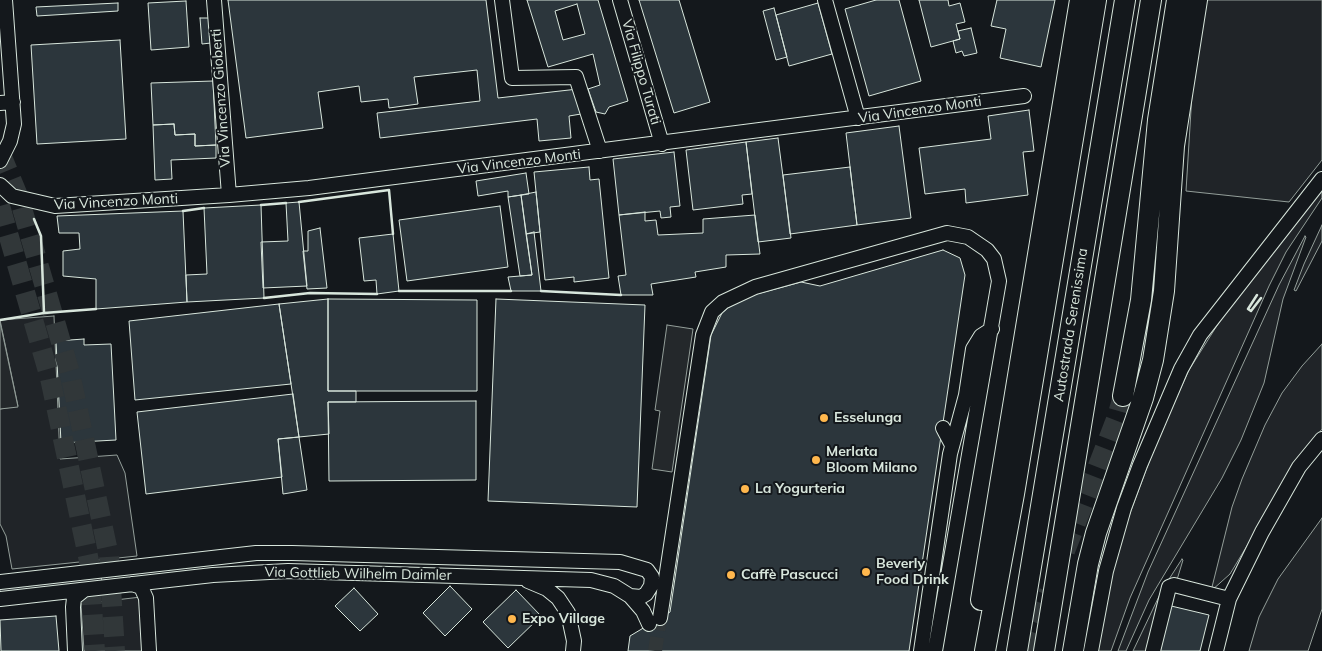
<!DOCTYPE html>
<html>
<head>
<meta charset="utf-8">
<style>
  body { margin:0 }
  canvas { display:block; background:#14181c }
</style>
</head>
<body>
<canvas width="1322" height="651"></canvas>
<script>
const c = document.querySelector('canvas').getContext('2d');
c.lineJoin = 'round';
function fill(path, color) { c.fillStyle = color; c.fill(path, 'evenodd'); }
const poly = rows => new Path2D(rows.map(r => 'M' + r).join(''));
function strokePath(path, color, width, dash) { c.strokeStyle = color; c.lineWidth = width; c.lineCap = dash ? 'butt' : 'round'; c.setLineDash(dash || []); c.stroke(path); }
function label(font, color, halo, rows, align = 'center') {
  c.font = font + ' Mulish,sans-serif'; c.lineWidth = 4; c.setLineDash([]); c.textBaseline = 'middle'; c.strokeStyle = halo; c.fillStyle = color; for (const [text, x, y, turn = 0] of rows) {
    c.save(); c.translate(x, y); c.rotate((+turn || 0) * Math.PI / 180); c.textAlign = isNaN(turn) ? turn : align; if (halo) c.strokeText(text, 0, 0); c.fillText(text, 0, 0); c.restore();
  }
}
const green = poly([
  [1206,0,1322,0,1322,160,1289,202,1186,191,1192,94,1206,0],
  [1322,190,1322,198,1286,252,1269,286,1130,598,1111,651,1097,651,1113,568,1125,527,1158,438,1189,370,1223,316,1322,190],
  [1322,225,1322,241,1296,291,1294,290,1304,264,1322,225],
  [1305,236,1306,237,1283,299,1264,383,1241,440,1222,478,1149,600,1126,651,1118,651,1148,572,1279,285,1305,236],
  [54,316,60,459,117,455,125,473,137,556,12,569,6,536,0,524,0,409,18,406,0,320,54,316],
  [1322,344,1322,429,1303,453,1230,574,1211,591,1232,507,1242,479,1265,425,1282,393,1302,366,1322,344],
  [1322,518,1322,609,1308,651,1249,651,1259,617,1278,579,1322,518],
  [1182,559,1183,560,1176,583,1149,651,1133,651,1162,590,1182,559],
  [101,575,102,582,0,594,0,588,101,575],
  [141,597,144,651,84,651,81,604,141,597]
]);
fill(green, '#202428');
strokePath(green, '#939e99', 1);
const parking = poly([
  [0,322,18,407,0,409,0,322],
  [667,325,693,329,672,472,652,469,660,411,655,410,667,325]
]);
fill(parking, '#24282b');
strokePath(parking, '#939e99', 1);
const building = poly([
  [228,0,486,0,498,98,578,89,581,114,569,116,571,138,539,141,537,119,380,138,377,113,480,101,477,70,414,77,418,104,389,108,388,99,361,102,359,86,318,92,323,128,246,138,228,0],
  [527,0,598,0,628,101,609,107,605,114,596,112,588,89,600,85,593,54,548,67,527,0],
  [577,4,585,34,563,40,555,11,577,4],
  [639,0,679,0,710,102,674,113,639,0],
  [876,0,899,0,921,81,869,96,845,9,876,0],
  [919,0,948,0,949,6,960,3,965,22,956,24,960,39,931,47,919,0],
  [997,0,1055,0,1041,67,1000,58,1006,29,991,26,997,0],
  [186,1,189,47,151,50,148,3,186,1],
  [118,3,118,11,37,16,36,7,118,3],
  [818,3,832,54,789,66,776,15,818,3],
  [774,8,787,57,776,60,763,11,774,8],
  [200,18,209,18,211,43,202,44,200,18],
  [971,28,977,53,964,56,962,51,956,53,953,41,960,39,958,31,971,28],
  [120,40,126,139,37,144,31,45,120,40],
  [213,81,216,145,195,146,195,134,175,135,174,124,153,125,151,83,213,81],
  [1029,110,1034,151,1023,152,1028,195,966,203,965,189,925,194,919,148,991,139,988,116,1029,110],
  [174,124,175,135,195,134,195,146,216,145,216,158,171,160,172,179,155,180,153,125,174,124],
  [899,126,911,218,857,225,846,133,899,126],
  [778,138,791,238,758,242,746,142,778,138],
  [746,142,752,194,742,195,743,204,693,210,686,150,746,142],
  [674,152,680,206,670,207,671,217,661,218,660,211,619,215,613,159,674,152],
  [589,167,590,180,599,179,609,278,574,282,574,277,545,280,534,172,589,167],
  [850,167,857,225,790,234,783,175,850,167],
  [526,173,529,194,508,197,508,191,478,196,476,181,526,173],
  [536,192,540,232,526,234,521,195,536,192],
  [521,195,532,275,520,276,508,197,521,195],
  [299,202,307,286,263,288,261,242,288,241,286,203,299,202],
  [261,205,264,298,187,302,186,275,207,274,204,208,261,205],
  [500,206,508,267,407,281,399,220,500,206],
  [183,211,187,302,96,309,96,279,63,276,63,251,80,249,79,233,59,233,57,216,183,211],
  [645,212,645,221,656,220,658,235,703,233,703,219,755,215,760,254,726,255,726,267,695,272,696,277,651,284,653,295,621,295,618,276,626,275,619,215,645,212],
  [320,228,327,288,307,289,303,251,308,251,308,231,320,228],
  [534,232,541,291,511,291,508,277,532,275,526,234,534,232],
  [393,234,399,291,377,294,376,280,364,281,359,238,393,234],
  [943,250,960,258,965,275,909,651,628,651,630,636,670,612,711,335,722,313,729,307,753,295,801,282,820,286,943,250],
  [328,299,328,391,356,391,356,402,328,402,329,434,299,437,279,304,328,299],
  [328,299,477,300,477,391,328,391,328,299],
  [496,299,645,305,637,507,488,501,496,299],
  [279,304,291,384,135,400,129,321,279,304],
  [84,339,84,345,111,344,116,440,61,443,56,341,84,339],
  [293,394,299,437,278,439,282,477,146,494,137,412,293,394],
  [476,401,476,480,329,481,328,402,476,401],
  [299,437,307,490,283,494,278,439,299,437],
  [450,586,472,609,445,636,423,613,450,586],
  [354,588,378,614,360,631,335,606,354,588],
  [516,590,541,616,508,648,483,622,516,590],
  [1167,605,1209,615,1200,651,1156,651,1167,605],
  [56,616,59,651,1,651,0,620,56,616]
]);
fill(building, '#2c363c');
strokePath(building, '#d8e6dc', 1);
strokePath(poly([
  [655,651,660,618]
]), '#313739', 14, [14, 7]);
strokePath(poly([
  [0,152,19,198,70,373,109,556,115,651],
  [0,206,50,378,89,561,95,651],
  [1065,551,1117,417,1123,396],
  [1026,651,1049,592]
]), '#313739', 20, [20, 10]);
const minor = poly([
  [214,0,229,195],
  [502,0,512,78,576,77,600,151],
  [620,0,662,144],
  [825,0,858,118],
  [0,103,13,102],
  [0,161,10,141,14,124,5,0],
  [0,185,12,196,55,206,229,195,309,188,1024,96],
  [943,428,952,445],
  [528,581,547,589,558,598,568,613,574,641,573,651],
  [0,582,256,553,292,553,620,562,647,570,652,577,651,586,646,594,641,597,630,596],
  [132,584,141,587,146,598,149,651],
  [0,599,213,575,288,571,591,580,614,586,630,596,643,611,649,624],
  [660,618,703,335,712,312,723,302,755,287,947,233,968,237,987,250,994,259,999,281,935,651],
  [75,651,73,607,74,598,84,590],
  [921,651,950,454,966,395,973,349,981,336,992,329],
  [1091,651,1106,571,1124,508,1140,465,1181,369,1200,335,1322,179],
  [1153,651,1169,587,1174,585,1229,599,1262,532,1299,467,1322,439],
  [1216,651,1229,599]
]);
const highway = poly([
  [1123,396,1141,300,1158,120,1177,0],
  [981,600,1080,0],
  [985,651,1014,494,1096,0],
  [1017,651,1125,0],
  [1044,651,1151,0],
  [1073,651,1088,564,1096,533,1143,398,1153,360,1164,291,1174,146,1197,0]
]);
strokePath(minor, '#d8e6dc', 16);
strokePath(highway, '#d8e6dc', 22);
strokePath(minor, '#14181c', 14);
strokePath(highway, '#14181c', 20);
strokePath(poly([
  [299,202,389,190,393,234],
  [261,205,286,203],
  [183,211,204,208],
  [34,219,41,236,44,313,96,309],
  [399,291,511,291],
  [541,291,621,295],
  [1257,295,1248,309,1251,311,1261,298],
  [264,298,310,293,377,294],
  [0,320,44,313]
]), '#d8e6dc', 2.5);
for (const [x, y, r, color] of [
  [824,418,5,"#ffb74d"],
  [816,460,5,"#ffb74d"],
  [745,489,5,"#ffb74d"],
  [866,572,5,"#ffb74d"],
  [731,575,5,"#ffb74d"],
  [512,619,5,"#ffb74d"]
]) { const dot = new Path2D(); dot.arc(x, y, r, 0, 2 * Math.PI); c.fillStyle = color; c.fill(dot); strokePath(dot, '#14181c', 2); }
label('14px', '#d8e6dc', '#14181c', [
  ["Via Filippo Turati",641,72,74],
  ["Via Vincenzo Gioberti",221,98,-94],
  ["Via Vincenzo Monti",920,110,-8],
  ["Via Vincenzo Monti",519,162,-7],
  ["Via Vincenzo Monti",116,202,-3],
  ["Autostrada Serenissima",1071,325,-81],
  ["Via Gottlieb Wilhelm Daimler",358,574,1]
]);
label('bold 14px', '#d8e6dc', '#14181c', [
  ["Esselunga",834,418],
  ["Merlata",826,452],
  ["Bloom Milano",826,468],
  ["La Yogurteria",755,489],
  ["Beverly",876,564],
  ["Food Drink",876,580],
  ["Caffè Pascucci",741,575],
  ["Expo Village",522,619]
], 'left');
</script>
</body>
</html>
